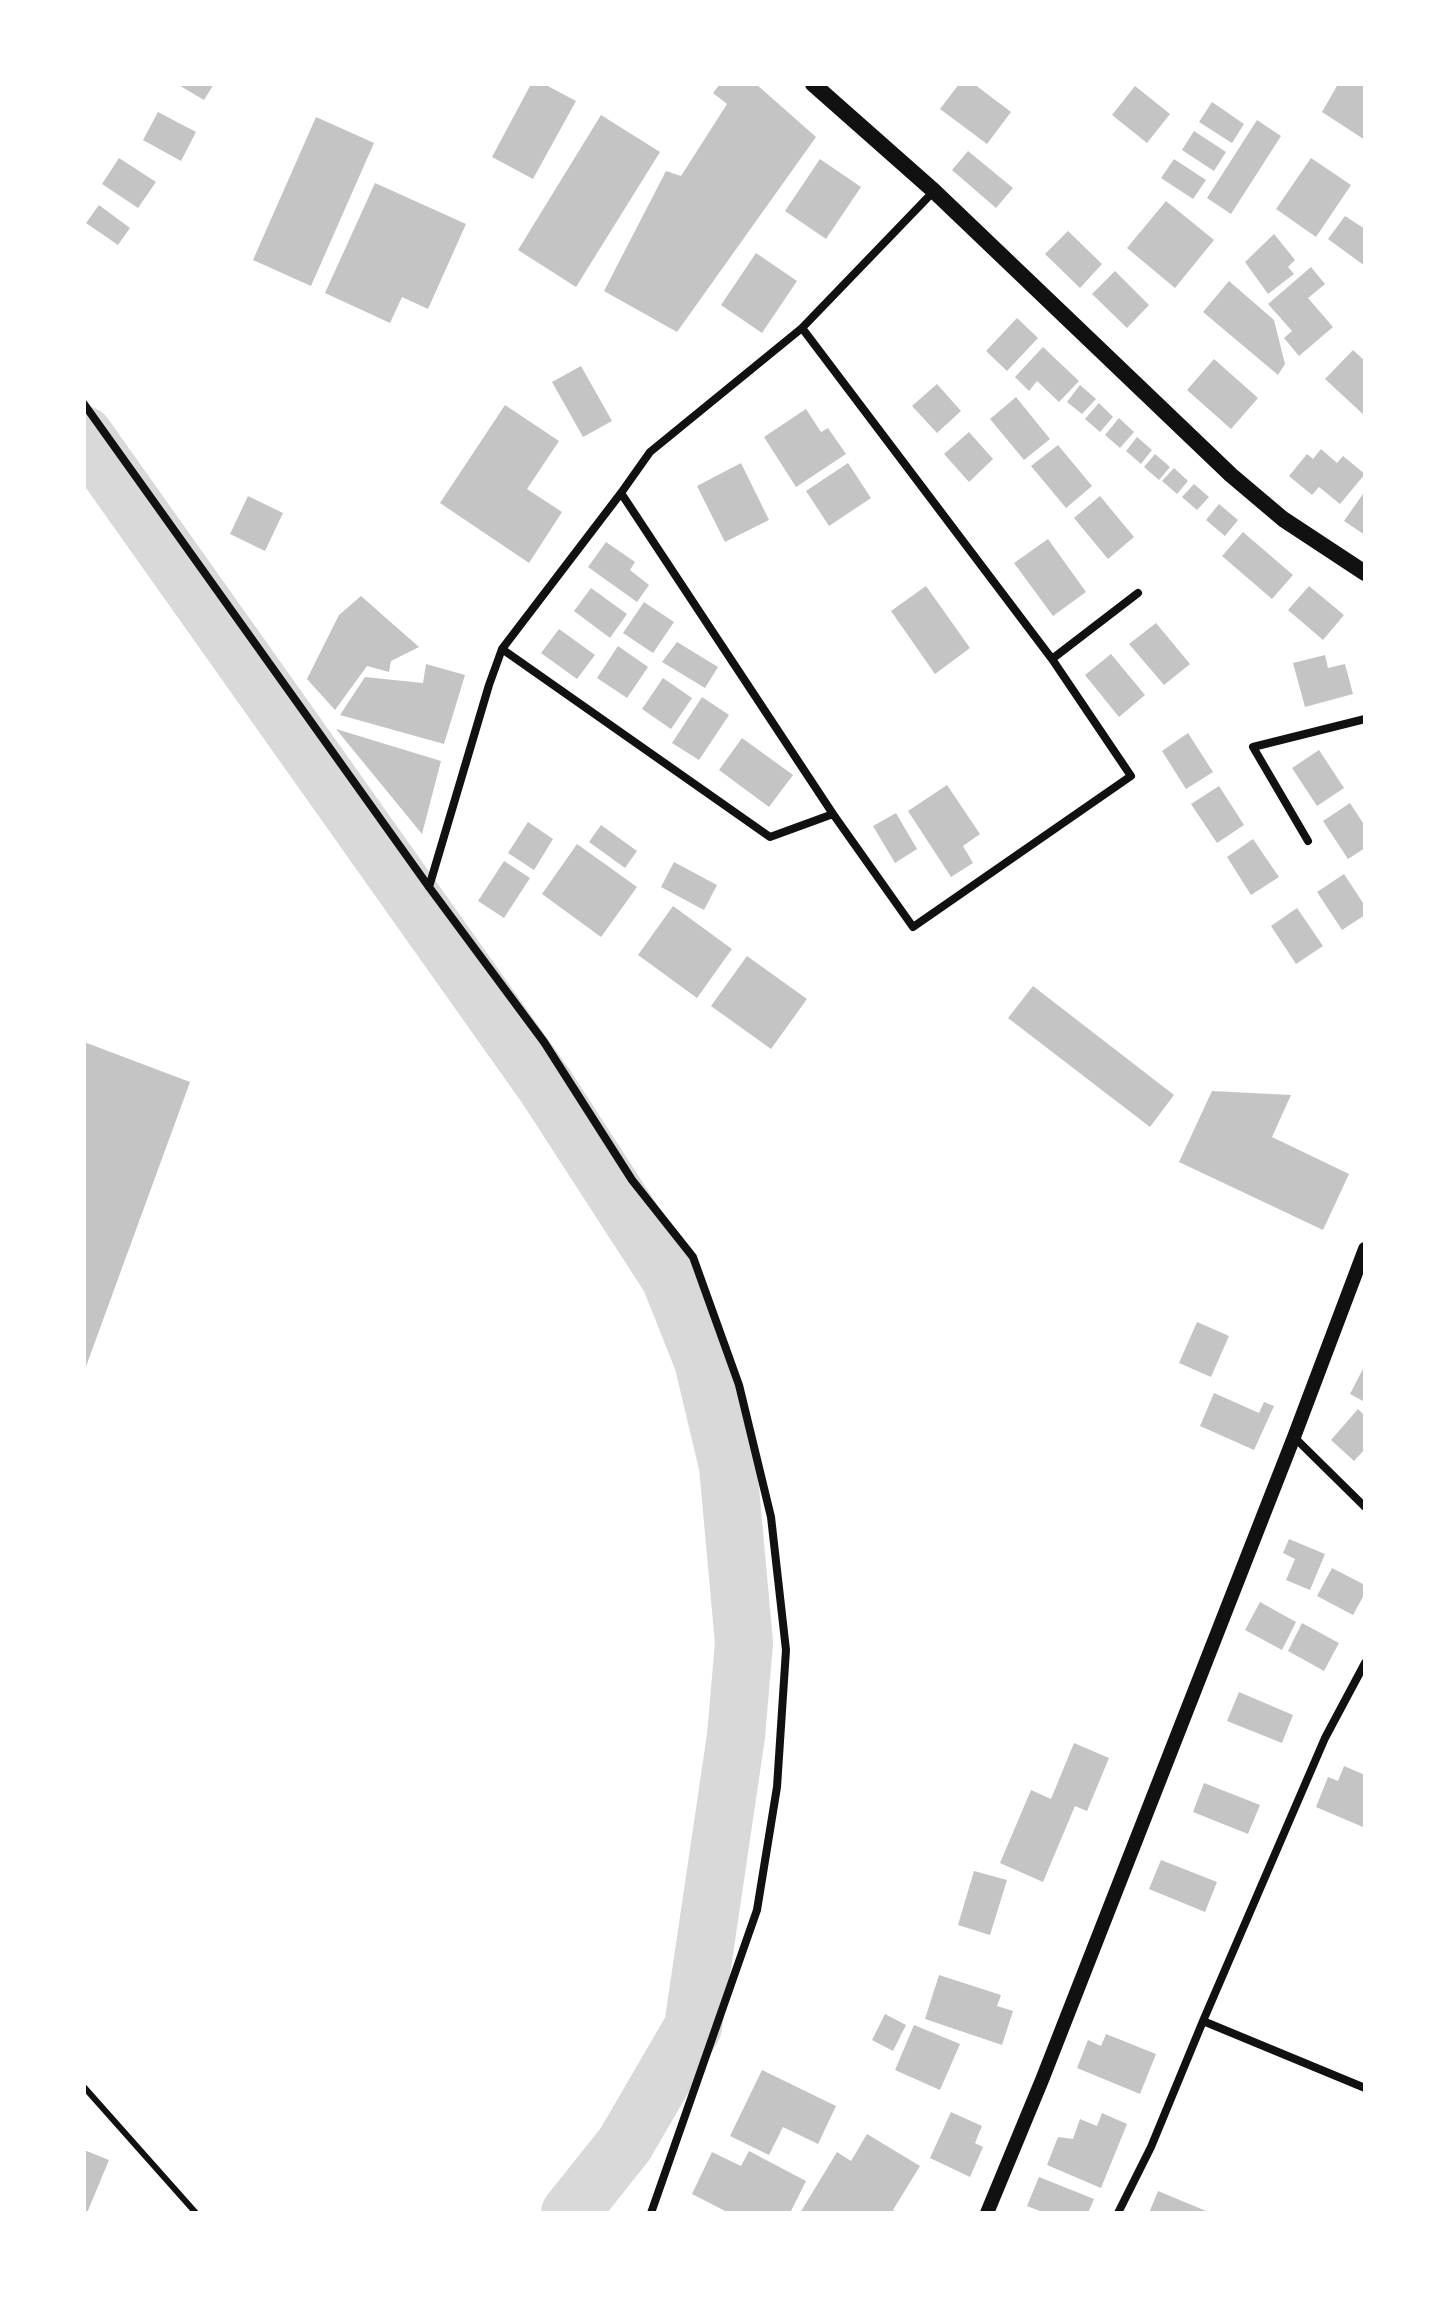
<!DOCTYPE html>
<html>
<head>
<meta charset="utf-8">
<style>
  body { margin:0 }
  #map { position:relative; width:1449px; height:2297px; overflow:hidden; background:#fff; font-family:Poppins,sans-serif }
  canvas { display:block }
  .frame { position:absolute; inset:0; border:86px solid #fff; pointer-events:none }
</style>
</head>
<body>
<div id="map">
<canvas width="1449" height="2297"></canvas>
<div class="frame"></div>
</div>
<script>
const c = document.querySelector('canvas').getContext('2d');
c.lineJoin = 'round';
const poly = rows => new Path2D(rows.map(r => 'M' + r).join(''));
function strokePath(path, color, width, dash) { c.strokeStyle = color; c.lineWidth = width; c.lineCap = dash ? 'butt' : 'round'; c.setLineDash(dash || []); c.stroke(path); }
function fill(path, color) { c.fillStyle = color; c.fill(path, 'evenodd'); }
strokePath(poly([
  [84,435,547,1088,670,1278,703,1361,728,1466,744,1643,736,1736,693,2027,625,2144,570,2213]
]), '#d9d9d9', 58);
fill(poly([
  [177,84,214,84,204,100],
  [531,84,544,84,576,101,533,179,492,157],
  [720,84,756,84,816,137,677,332,604,291,666,171,681,176,727,104,713,93],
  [959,84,974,84,1011,112,987,144,940,109],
  [1338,84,1365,84,1365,140,1322,112],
  [1135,86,1170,114,1147,143,1112,115],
  [1212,102,1244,124,1232,143,1199,122],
  [158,112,196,132,181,161,143,140],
  [601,115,660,152,576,287,518,250],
  [316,117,374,143,311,286,253,260],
  [1257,120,1281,136,1231,214,1207,198],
  [1194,131,1226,152,1214,171,1182,150],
  [968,151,1013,188,996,208,952,170],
  [119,158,156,182,138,208,102,184],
  [1311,158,1351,185,1316,237,1276,209],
  [820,159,861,187,826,239,785,211],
  [1174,159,1206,180,1193,199,1161,178],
  [375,183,466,224,428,309,402,297,390,323,325,293],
  [1166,201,1214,240,1175,288,1127,248],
  [99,205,130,228,118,245,86,223],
  [1345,216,1365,229,1365,266,1328,239],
  [1068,231,1102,264,1080,288,1045,254],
  [1274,234,1295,260,1288,267,1294,274,1268,294,1245,262],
  [756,253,797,281,762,333,721,305],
  [1311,267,1325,284,1308,298,1333,327,1299,356,1284,338,1292,331,1268,304],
  [1115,271,1149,305,1127,328,1092,294],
  [1229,281,1274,320,1285,364,1278,375,1203,312],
  [1017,318,1038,338,1007,371,986,351],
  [1043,347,1079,381,1059,402,1037,381,1029,391,1015,377],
  [1353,350,1365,361,1365,416,1325,379],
  [1214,359,1258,398,1231,429,1187,390],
  [581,366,612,421,583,437,552,382],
  [937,384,961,411,937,433,912,406],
  [1080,385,1096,399,1082,414,1067,402],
  [1016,397,1050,439,1024,460,990,419],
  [1099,403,1113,417,1100,432,1085,419],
  [505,405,559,441,527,489,562,512,529,563,440,503],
  [806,409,821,432,828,428,846,454,796,487,764,437],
  [1119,418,1134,432,1120,448,1105,435],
  [969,432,993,459,969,482,944,454],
  [1137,437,1152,450,1141,464,1126,451],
  [1058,445,1092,486,1066,508,1031,466],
  [1321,449,1337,463,1343,456,1365,474,1340,504,1319,487,1312,495,1289,476,1307,454,1313,459],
  [1155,454,1170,467,1159,480,1144,467],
  [741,463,769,520,725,542,697,486],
  [848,463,871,498,829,526,806,491],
  [1174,468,1188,481,1177,494,1162,481],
  [1194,484,1209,497,1197,510,1182,497],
  [1365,491,1365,535,1344,521],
  [248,496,283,513,265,551,230,534],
  [1100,496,1134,537,1108,559,1074,518],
  [1219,504,1238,520,1225,536,1206,520],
  [1243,532,1293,575,1272,599,1222,556],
  [1048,539,1086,592,1053,616,1014,563],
  [606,542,635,562,630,570,649,585,637,602,588,567],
  [926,586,970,648,935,674,891,611],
  [1309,586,1344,615,1323,640,1288,610],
  [591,588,627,614,610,638,574,611],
  [361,596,419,647,391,661,389,672,367,666,335,710,307,679,339,615],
  [644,602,674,622,653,653,623,633],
  [1156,623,1190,664,1164,685,1129,644],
  [559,629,595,655,577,679,541,653],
  [677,642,718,667,705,688,662,662],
  [618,646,648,667,627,698,597,678],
  [1111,654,1145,695,1119,717,1085,675],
  [1325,655,1328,668,1345,664,1353,694,1305,707,1293,663],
  [426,664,465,675,444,744,340,715,365,677,423,683],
  [663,678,692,698,671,729,642,709],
  [702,697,729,715,699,760,672,743],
  [336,729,441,761,422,834],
  [1188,733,1213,772,1186,789,1162,751],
  [742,738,793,775,769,807,719,770],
  [1319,750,1344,788,1317,806,1292,768],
  [947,785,980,834,963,846,973,863,951,877,908,811],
  [1219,786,1244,825,1217,843,1191,804],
  [1350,803,1365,826,1365,848,1348,859,1323,821],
  [896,813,917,849,895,863,873,826],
  [528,822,553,839,534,870,508,853],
  [601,825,637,851,625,868,589,842],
  [1253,839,1279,877,1251,895,1227,857],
  [577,844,637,887,601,937,542,894],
  [504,861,530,878,504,918,478,901],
  [674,862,717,885,704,910,661,887],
  [1344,874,1365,906,1365,915,1342,930,1317,892],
  [673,906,732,949,697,998,638,955],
  [1297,908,1323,946,1296,964,1271,926],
  [747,956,807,999,771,1049,711,1006],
  [1033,986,1174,1095,1150,1127,1008,1018],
  [84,1042,190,1082,84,1372],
  [1212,1091,1291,1095,1272,1137,1349,1174,1323,1230,1179,1162],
  [1197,1322,1229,1336,1211,1377,1179,1363],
  [1365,1365,1365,1402,1350,1394],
  [1214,1393,1259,1413,1264,1402,1274,1406,1254,1450,1200,1426],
  [1358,1409,1365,1416,1365,1449,1354,1461,1331,1440],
  [1289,1539,1325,1554,1310,1590,1286,1580,1295,1559,1283,1553],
  [1332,1568,1365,1585,1365,1593,1353,1615,1317,1596],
  [1260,1602,1296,1622,1282,1650,1245,1630],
  [1302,1623,1339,1643,1324,1671,1288,1651],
  [1239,1692,1293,1715,1282,1743,1227,1721],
  [1074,1743,1109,1758,1087,1811,1075,1806,1043,1882,1000,1863,1031,1790,1051,1799],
  [1344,1766,1365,1775,1363,1827,1316,1807,1328,1777,1338,1781],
  [1204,1783,1260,1805,1248,1834,1193,1812],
  [1161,1860,1217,1882,1205,1912,1149,1889],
  [974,1871,1007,1880,990,1935,958,1925],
  [939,1975,1001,1995,997,2006,1013,2011,1002,2045,925,2019],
  [885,2014,906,2025,893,2051,872,2040],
  [914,2025,960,2044,940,2090,895,2070],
  [1106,2034,1156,2054,1140,2094,1077,2068,1088,2040,1101,2046],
  [762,2070,836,2106,818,2144,783,2127,769,2155,730,2136],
  [951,2112,982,2126,975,2143,983,2147,970,2177,930,2158],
  [1102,2113,1127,2124,1101,2188,1047,2165,1058,2137,1073,2139,1080,2119,1097,2126],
  [867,2134,920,2166,893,2210,897,2213,800,2213,837,2152,851,2161],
  [84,2150,109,2160,87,2213,84,2213],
  [749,2151,806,2181,790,2213,729,2213,692,2194,712,2152,741,2166],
  [1039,2177,1094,2199,1088,2213,1045,2213,1027,2206],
  [1158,2191,1211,2213,1149,2213]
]), '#c4c4c4');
strokePath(poly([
  [84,2087,196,2213]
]), '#111', 6);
strokePath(poly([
  [84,404,429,887,544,1042,632,1180,693,1257,739,1385,771,1517,786,1650,777,1787,757,1910,651,2213],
  [621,493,833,814,913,927,1131,776,1052,659,802,328],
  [502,649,770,837,833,814],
  [1052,659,1138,593],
  [1308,841,1253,747,1365,719],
  [429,887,489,685,502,649,621,493,650,452,802,328,934,191],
  [1294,1437,1365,1507],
  [1203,2021,1365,2088],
  [1118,2213,1151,2147,1203,2021,1325,1738,1365,1663]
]), '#111', 8);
strokePath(poly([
  [987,2213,1042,2080,1294,1437,1365,1249]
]), '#111', 14);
strokePath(poly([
  [813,84,934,191,1231,475,1283,519,1365,573]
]), '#111', 16);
</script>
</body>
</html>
